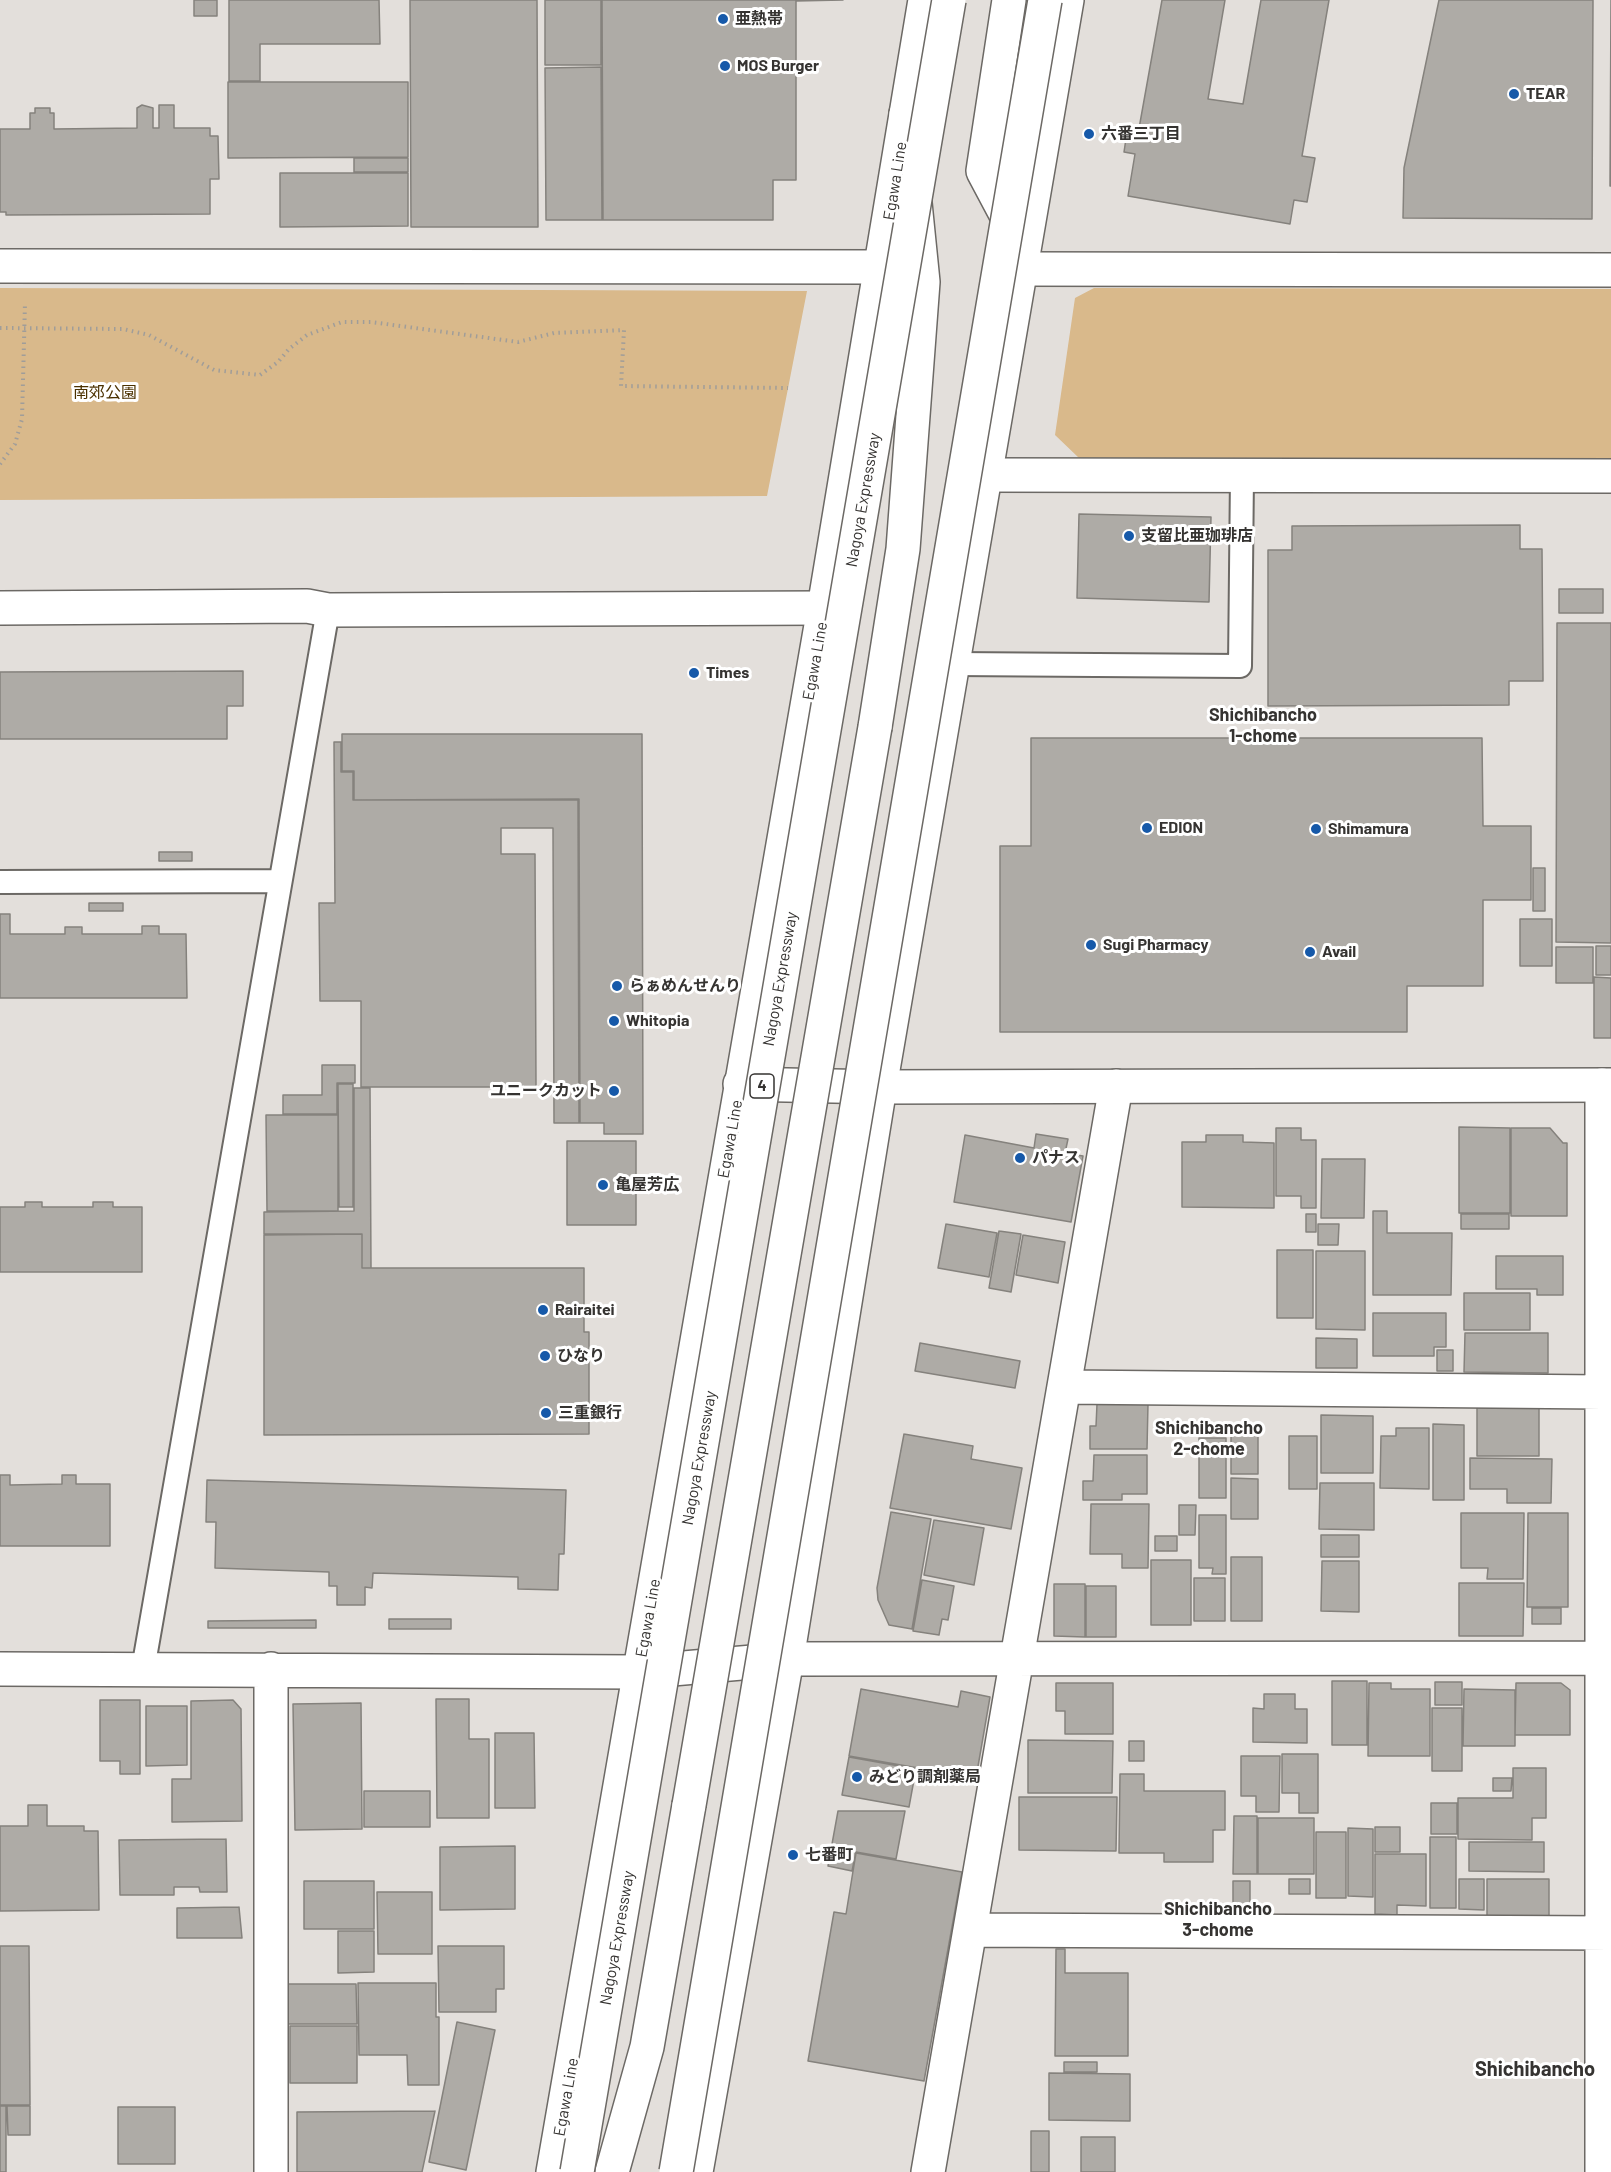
<!DOCTYPE html>
<html>
<head>
<meta charset="utf-8">
<style>
  body { margin:0 }
  canvas { display:block; background:#e3dfdb }
</style>
</head>
<body>
<canvas width="1611" height="2172"></canvas>
<script>
const c = document.querySelector('canvas').getContext('2d');
c.lineJoin = 'round';
function fill(path, color) { c.fillStyle = color; c.fill(path, 'evenodd'); }
const poly = rows => new Path2D(rows.map(r => 'M' + r).join(''));
function strokePath(path, color, width, dash) { c.strokeStyle = color; c.lineWidth = width; c.lineCap = dash ? 'butt' : 'round'; c.setLineDash(dash || []); c.stroke(path); }
function label(font, color, halo, rows, align = 'center') {
  c.font = font + ' Barlow,"Noto Sans JP",sans-serif'; c.lineWidth = 6; c.setLineDash([]); c.textBaseline = 'middle'; c.strokeStyle = halo; c.fillStyle = color; for (const [text, x, y, turn = 0] of rows) {
    c.save(); c.translate(x, y); c.rotate((+turn || 0) * Math.PI / 180); c.textAlign = isNaN(turn) ? turn : align; if (halo) c.strokeText(text, 0, 0); c.fillText(text, 0, 0); c.restore();
  }
}
fill(poly([
  [0,288,807,291,767,496,0,500],
  [1094,288,1611,289,1611,459,1079,458,1055,435,1075,298]
]), '#d9b98b');
const building = poly([
  [194,0,217,0,217,16,194,16,194,0],
  [229,0,379,0,380,44,260,44,260,81,229,81,229,0],
  [410,0,537,0,538,227,411,227,410,0],
  [545,0,601,0,601,65,545,65,545,0],
  [602,0,843,0,796,1,796,180,773,180,773,220,603,220,602,0],
  [1162,0,1225,0,1208,99,1243,104,1261,0,1329,0,1302,156,1315,158,1307,202,1294,200,1290,224,1128,196,1135,154,1124,152,1127,132,1138,134,1162,0],
  [1439,0,1593,0,1592,219,1403,218,1404,168,1439,0],
  [1611,0,1611,186,1610,186,1611,0],
  [601,67,602,220,546,220,545,68,601,67],
  [228,82,408,82,408,157,228,158,228,82],
  [142,105,153,108,153,128,159,128,159,105,174,105,174,128,210,128,210,136,218,136,219,179,210,179,210,214,6,215,6,212,0,212,0,129,30,129,30,113,35,113,35,108,50,108,50,113,54,113,54,129,137,128,137,108,142,105],
  [354,158,408,158,408,172,354,172,354,158],
  [280,173,408,173,408,226,280,227,280,173],
  [1079,514,1211,517,1209,602,1077,598,1079,514],
  [1520,525,1520,549,1542,549,1543,681,1509,681,1509,705,1268,706,1268,550,1292,550,1292,526,1520,525],
  [1559,589,1603,589,1603,613,1559,613,1559,589],
  [1557,623,1611,623,1611,943,1556,942,1557,623],
  [243,671,243,706,227,706,227,739,0,739,0,672,243,671],
  [342,734,642,734,643,1134,604,1134,604,1123,580,1123,579,799,354,800,354,771,342,771,342,734],
  [1031,738,1482,738,1483,826,1531,826,1531,900,1483,900,1483,986,1407,986,1407,1032,1000,1032,1000,846,1031,846,1031,738],
  [334,742,341,742,341,772,353,772,353,800,578,800,579,1123,554,1123,553,828,501,828,501,854,535,854,536,1087,361,1087,361,1001,320,1001,319,903,335,903,334,742],
  [159,852,192,852,192,861,159,861,159,852],
  [1533,868,1545,868,1545,911,1533,911,1533,868],
  [89,903,123,903,123,911,89,911,89,903],
  [0,914,10,914,10,934,65,934,65,927,82,927,82,934,142,934,142,926,159,926,159,934,186,934,187,998,0,998,0,914],
  [1520,919,1552,919,1552,966,1520,966,1520,919],
  [1596,946,1611,946,1611,975,1596,975,1596,946],
  [1556,947,1593,947,1593,983,1556,983,1556,947],
  [1594,977,1611,978,1611,1038,1594,1038,1594,977],
  [322,1065,355,1065,355,1083,337,1083,337,1114,283,1114,283,1095,322,1095,322,1065],
  [338,1084,353,1084,353,1207,339,1207,338,1084],
  [354,1088,370,1088,371,1268,362,1268,362,1234,264,1234,264,1212,354,1211,354,1088],
  [266,1115,338,1115,338,1211,267,1211,266,1115],
  [1459,1127,1510,1128,1510,1213,1459,1213,1459,1127],
  [1276,1128,1301,1128,1301,1140,1316,1140,1316,1208,1301,1208,1301,1196,1276,1196,1276,1128],
  [1511,1128,1550,1128,1563,1143,1567,1143,1567,1216,1511,1216,1511,1128],
  [1036,1134,1068,1139,1065,1153,1083,1156,1071,1222,954,1202,965,1135,1034,1148,1036,1134],
  [1206,1135,1243,1135,1243,1142,1274,1143,1274,1208,1182,1207,1182,1142,1206,1142,1206,1135],
  [567,1141,636,1141,636,1225,567,1225,567,1141],
  [1322,1159,1365,1159,1364,1218,1321,1218,1322,1159],
  [25,1202,42,1202,42,1207,93,1207,93,1202,113,1202,113,1207,142,1207,142,1272,0,1272,0,1207,25,1207,25,1202],
  [1373,1211,1387,1211,1387,1233,1452,1233,1451,1295,1373,1295,1373,1211],
  [1306,1214,1316,1214,1316,1232,1306,1232,1306,1214],
  [1461,1214,1509,1214,1509,1229,1461,1229,1461,1214],
  [946,1224,997,1233,989,1277,938,1268,946,1224],
  [1318,1224,1339,1224,1338,1245,1318,1245,1318,1224],
  [999,1231,1021,1234,1011,1292,989,1288,999,1231],
  [362,1234,362,1268,584,1268,584,1332,589,1332,589,1434,264,1435,264,1235,362,1234],
  [1023,1235,1065,1242,1058,1283,1016,1275,1023,1235],
  [1277,1250,1313,1250,1313,1318,1277,1318,1277,1250],
  [1316,1251,1365,1251,1365,1330,1316,1329,1316,1251],
  [1496,1256,1563,1256,1563,1295,1537,1295,1537,1289,1496,1289,1496,1256],
  [1464,1293,1530,1293,1530,1330,1464,1330,1464,1293],
  [1373,1313,1446,1313,1446,1347,1434,1347,1434,1356,1373,1356,1373,1313],
  [1465,1333,1548,1333,1548,1373,1464,1372,1465,1333],
  [1316,1338,1357,1339,1357,1368,1316,1368,1316,1338],
  [920,1343,1020,1361,1015,1388,915,1371,920,1343],
  [1437,1350,1453,1350,1453,1371,1437,1371,1437,1350],
  [1097,1404,1148,1404,1147,1449,1090,1449,1090,1426,1096,1426,1097,1404],
  [1477,1406,1539,1406,1539,1456,1477,1456,1477,1406],
  [1321,1415,1373,1416,1373,1473,1321,1473,1321,1415],
  [1433,1424,1464,1425,1464,1500,1433,1500,1433,1424],
  [1396,1428,1429,1428,1429,1489,1380,1488,1381,1436,1396,1436,1396,1428],
  [904,1434,973,1446,971,1459,1022,1468,1011,1529,890,1508,904,1434],
  [1231,1434,1258,1434,1258,1474,1231,1474,1231,1434],
  [1289,1436,1317,1436,1317,1489,1289,1489,1289,1436],
  [1199,1438,1226,1438,1226,1498,1199,1498,1199,1438],
  [1094,1455,1147,1455,1147,1494,1122,1494,1122,1500,1083,1500,1083,1481,1093,1481,1094,1455],
  [1470,1458,1552,1459,1551,1503,1507,1503,1507,1489,1470,1489,1470,1458],
  [0,1475,10,1475,10,1485,62,1484,62,1475,76,1475,76,1484,110,1484,110,1546,0,1546,0,1475],
  [1231,1478,1258,1479,1258,1519,1231,1519,1231,1478],
  [207,1480,566,1490,564,1554,559,1554,558,1590,518,1589,518,1577,373,1573,372,1588,365,1587,365,1605,337,1605,337,1586,329,1586,329,1572,215,1568,216,1522,206,1522,207,1480],
  [1320,1483,1374,1483,1374,1530,1319,1529,1320,1483],
  [1091,1504,1149,1504,1148,1568,1122,1568,1122,1554,1090,1554,1091,1504],
  [1179,1505,1196,1505,1195,1535,1179,1535,1179,1505],
  [891,1512,931,1519,912,1629,889,1625,878,1600,877,1588,891,1512],
  [1461,1513,1524,1513,1523,1579,1487,1579,1488,1568,1461,1568,1461,1513],
  [1528,1513,1568,1513,1568,1607,1527,1607,1528,1513],
  [1199,1515,1226,1515,1226,1574,1212,1574,1213,1568,1199,1568,1199,1515],
  [934,1520,984,1528,974,1585,924,1575,934,1520],
  [1321,1535,1359,1535,1359,1557,1321,1557,1321,1535],
  [1155,1536,1177,1536,1177,1551,1155,1551,1155,1536],
  [1231,1557,1262,1557,1262,1621,1231,1621,1231,1557],
  [1151,1560,1191,1560,1191,1625,1151,1625,1151,1560],
  [1322,1561,1359,1561,1359,1612,1321,1611,1322,1561],
  [1194,1578,1225,1578,1225,1621,1194,1621,1194,1578],
  [922,1580,954,1586,948,1620,942,1619,939,1635,913,1631,922,1580],
  [1459,1583,1524,1583,1523,1636,1459,1636,1459,1583],
  [1054,1584,1085,1584,1085,1637,1054,1636,1054,1584],
  [1086,1586,1116,1586,1116,1637,1086,1637,1086,1586],
  [1532,1608,1561,1608,1561,1624,1532,1624,1532,1608],
  [389,1619,451,1619,451,1629,389,1629,389,1619],
  [316,1620,316,1628,208,1628,208,1621,316,1620],
  [1332,1681,1367,1681,1367,1745,1332,1745,1332,1681],
  [1435,1682,1462,1682,1462,1705,1435,1705,1435,1682],
  [1056,1683,1113,1683,1113,1734,1065,1734,1065,1711,1056,1711,1056,1683],
  [1369,1683,1391,1683,1391,1689,1430,1689,1430,1756,1368,1756,1369,1683],
  [1516,1683,1561,1683,1570,1690,1570,1735,1515,1735,1516,1683],
  [861,1689,958,1707,961,1691,990,1697,976,1778,849,1756,861,1689],
  [1464,1689,1515,1690,1515,1746,1463,1746,1464,1689],
  [1264,1694,1295,1694,1295,1709,1307,1709,1307,1743,1253,1742,1253,1708,1264,1709,1264,1694],
  [436,1699,469,1699,469,1739,489,1739,489,1818,437,1818,436,1699],
  [100,1700,140,1700,140,1774,120,1774,120,1761,100,1761,100,1700],
  [233,1700,241,1709,242,1821,172,1822,172,1779,191,1779,191,1701,233,1700],
  [361,1703,362,1829,295,1830,293,1704,361,1703],
  [146,1706,187,1706,187,1765,146,1766,146,1706],
  [1432,1708,1462,1708,1462,1771,1432,1771,1432,1708],
  [495,1733,534,1733,535,1808,495,1808,495,1733],
  [1028,1740,1113,1741,1112,1793,1028,1793,1028,1740],
  [1129,1741,1144,1741,1144,1761,1129,1761,1129,1741],
  [1282,1754,1318,1754,1318,1813,1299,1813,1299,1793,1282,1793,1282,1754],
  [1241,1756,1280,1756,1279,1812,1256,1812,1256,1796,1241,1796,1241,1756],
  [849,1757,916,1769,909,1807,842,1795,849,1757],
  [1513,1768,1546,1768,1546,1818,1532,1818,1532,1840,1458,1839,1458,1798,1513,1798,1513,1768],
  [1120,1774,1144,1774,1144,1791,1225,1791,1225,1830,1213,1830,1213,1862,1164,1862,1164,1853,1119,1853,1120,1774],
  [1493,1778,1512,1778,1511,1791,1493,1791,1493,1778],
  [364,1791,430,1791,430,1827,364,1827,364,1791],
  [1019,1797,1117,1797,1116,1851,1019,1850,1019,1797],
  [1431,1803,1457,1803,1457,1834,1431,1834,1431,1803],
  [28,1805,47,1805,47,1826,84,1826,84,1831,98,1831,99,1910,0,1911,0,1826,28,1826,28,1805],
  [838,1811,905,1811,896,1859,856,1852,852,1871,828,1866,838,1811],
  [1234,1816,1257,1816,1257,1874,1233,1874,1234,1816],
  [1258,1818,1314,1818,1314,1874,1258,1874,1258,1818],
  [1375,1827,1400,1827,1400,1852,1375,1852,1375,1827],
  [1348,1828,1373,1829,1373,1897,1348,1896,1348,1828],
  [1316,1832,1346,1832,1346,1898,1316,1898,1316,1832],
  [1430,1837,1456,1837,1456,1908,1430,1908,1430,1837],
  [226,1839,227,1892,200,1892,199,1887,174,1887,174,1895,120,1895,119,1840,226,1839],
  [1469,1842,1544,1842,1544,1872,1469,1871,1469,1842],
  [515,1846,515,1909,440,1910,440,1847,515,1846],
  [856,1853,962,1872,924,2081,808,2061,834,1912,846,1914,856,1853],
  [1375,1854,1426,1854,1426,1906,1397,1905,1397,1915,1375,1914,1375,1854],
  [1289,1879,1310,1879,1310,1894,1289,1894,1289,1879],
  [1459,1879,1484,1879,1484,1910,1459,1909,1459,1879],
  [1487,1879,1549,1879,1549,1919,1487,1918,1487,1879],
  [304,1881,374,1881,374,1929,304,1929,304,1881],
  [1233,1881,1250,1881,1250,1914,1233,1914,1233,1881],
  [377,1892,432,1892,432,1954,378,1954,377,1892],
  [239,1907,242,1938,177,1938,177,1908,239,1907],
  [338,1931,374,1931,374,1972,338,1973,338,1931],
  [0,1946,29,1946,30,2105,0,2105,0,1946],
  [438,1946,504,1946,504,1989,496,1989,496,2012,439,2012,438,1946],
  [1056,1949,1065,1949,1065,1973,1128,1973,1128,2056,1055,2056,1056,1949],
  [358,1983,436,1983,436,2017,439,2017,439,2085,408,2085,407,2055,359,2055,358,1983],
  [287,1984,356,1984,357,2024,287,2024,287,1984],
  [457,2022,495,2030,466,2170,429,2162,457,2022],
  [290,2026,357,2026,357,2083,290,2083,290,2026],
  [1064,2062,1097,2062,1097,2072,1064,2072,1064,2062],
  [1049,2073,1130,2074,1130,2121,1049,2120,1049,2073],
  [0,2106,6,2106,6,2172,0,2172,0,2106],
  [7,2106,30,2106,30,2135,8,2135,7,2106],
  [118,2107,175,2107,175,2164,118,2164,118,2107],
  [435,2111,422,2172,297,2172,297,2112,435,2111],
  [1031,2131,1049,2131,1049,2172,1031,2172,1031,2131],
  [1081,2137,1115,2137,1115,2172,1081,2172,1081,2137]
]);
fill(building, '#aeaba6');
strokePath(building, '#85827d', 1.5);
const lane = poly([
  [953,664,1240,666,1242,475],
  [0,882,280,881],
  [143,1669,328,610]
]);
const street = poly([
  [0,266,882,267],
  [1021,269,1611,270],
  [0,608,307,606,328,610,824,608],
  [1602,1085,1602,2172],
  [1065,1387,1602,1392],
  [0,1669,638,1672,787,1659,1611,1658],
  [271,1669,271,2172],
  [971,1930,1611,1933],
  [928,2172,1116,1086]
]);
const secondary = poly([
  [985,475,1611,476],
  [740,1084,880,1087,1611,1085]
]);
const primary = poly([
  [553,2172,824,608,925,0],
  [696,2172,787,1659,880,1087,1067,0]
]);
const highway = poly([
  [1008,218,983,171,1009,0],
  [875,727,903,549,923,282,906,114],
  [612,2172,647,2047,689,1805]
]);
strokePath(lane, '#6c6965', 26);
strokePath(street, '#6c6965', 36);
strokePath(secondary, '#6c6965', 36);
strokePath(primary, '#6c6965', 36);
strokePath(highway, '#6c6965', 36);
strokePath(poly([
  [0,328,123,329,149,335,214,370,260,375,278,362,289,349,307,335,342,322,371,322,518,342,554,333,624,330,621,386,788,388],
  [0,464,15,444,22,419,25,303]
]), '#a09d99', 4, [1.5, 4.5]);
strokePath(lane, '#fff', 22);
strokePath(street, '#fff', 33);
strokePath(secondary, '#fff', 33);
strokePath(primary, '#fff', 33);
strokePath(highway, '#fff', 33);
const highwayBridge = poly([
  [689,1805,875,727],
  [577,2172,949,0],
  [676,2172,1045,0]
]);
strokePath(highwayBridge, '#6c6965', 36, []);
strokePath(highwayBridge, '#fff', 33);
for (const [x, y, r, color] of [
  [723,19,6,"#1659a9"],
  [725,66,6,"#1659a9"],
  [1514,94,6,"#1659a9"],
  [1089,134,6,"#1659a9"],
  [1129,536,6,"#1659a9"],
  [694,673,6,"#1659a9"],
  [1147,828,6,"#1659a9"],
  [1316,829,6,"#1659a9"],
  [1091,945,6,"#1659a9"],
  [1310,952,6,"#1659a9"],
  [617,986,6,"#1659a9"],
  [614,1021,6,"#1659a9"],
  [614,1091,6,"#1659a9"],
  [1020,1158,6,"#1659a9"],
  [603,1185,6,"#1659a9"],
  [543,1310,6,"#1659a9"],
  [545,1356,6,"#1659a9"],
  [546,1413,6,"#1659a9"],
  [857,1777,6,"#1659a9"],
  [793,1855,6,"#1659a9"]
]) { const dot = new Path2D(); dot.arc(x, y, r, 0, 2 * Math.PI); c.fillStyle = color; c.fill(dot); strokePath(dot, '#fff', 2); }
for (const [x, y, w] of [
  [762,1086,24]
]) { const box = new Path2D(); box.roundRect(x - w / 2, y - 12, w, 24, 4.5); c.fillStyle = '#fff'; c.fill(box); strokePath(box, '#353331', 1.5); }
label('bold 15px', '#353331', null, [
  ["4",762,1086]
]);
label('bold 16px', '#353331', '#fff', [
  ["亜熱帯",735,19],
  ["MOS Burger",737,66],
  ["TEAR",1526,94],
  ["六番三丁目",1101,134],
  ["支留比亜珈琲店",1141,536],
  ["Times",706,673],
  ["EDION",1159,828],
  ["Shimamura",1328,829],
  ["Sugi Pharmacy",1103,945],
  ["Avail",1322,952],
  ["らぁめんせんり",629,986],
  ["Whitopia",626,1021],
  ["ユニークカット",602,1091,"right"],
  ["パナス",1032,1158],
  ["亀屋芳広",615,1185],
  ["Rairaitei",555,1310],
  ["ひなり",557,1356],
  ["三重銀行",558,1413],
  ["みどり調剤薬局",869,1777],
  ["七番町",805,1855]
], 'left');
label('16px', '#353331', '#fff', [
  ["Egawa Line",895,181,-81],
  ["Nagoya Expressway",863,500,-80],
  ["Egawa Line",815,661,-80],
  ["Nagoya Expressway",780,979,-80],
  ["Egawa Line",730,1139,-80],
  ["Nagoya Expressway",699,1458,-80],
  ["Egawa Line",648,1618,-80],
  ["Nagoya Expressway",617,1938,-80],
  ["Egawa Line",566,2097,-80]
]);
label('16px', '#4b3100', '#fff', [
  ["南郊公園",105,393]
]);
label('bold 18px', '#353331', '#fff', [
  ["Shichibancho",1263,715],
  ["1-chome",1263,736],
  ["Shichibancho",1209,1428],
  ["2-chome",1209,1449],
  ["Shichibancho",1218,1909],
  ["3-chome",1218,1930]
]);
label('bold 20px', '#353331', '#fff', [
  ["Shichibancho",1535,2069]
]);
</script>
</body>
</html>
